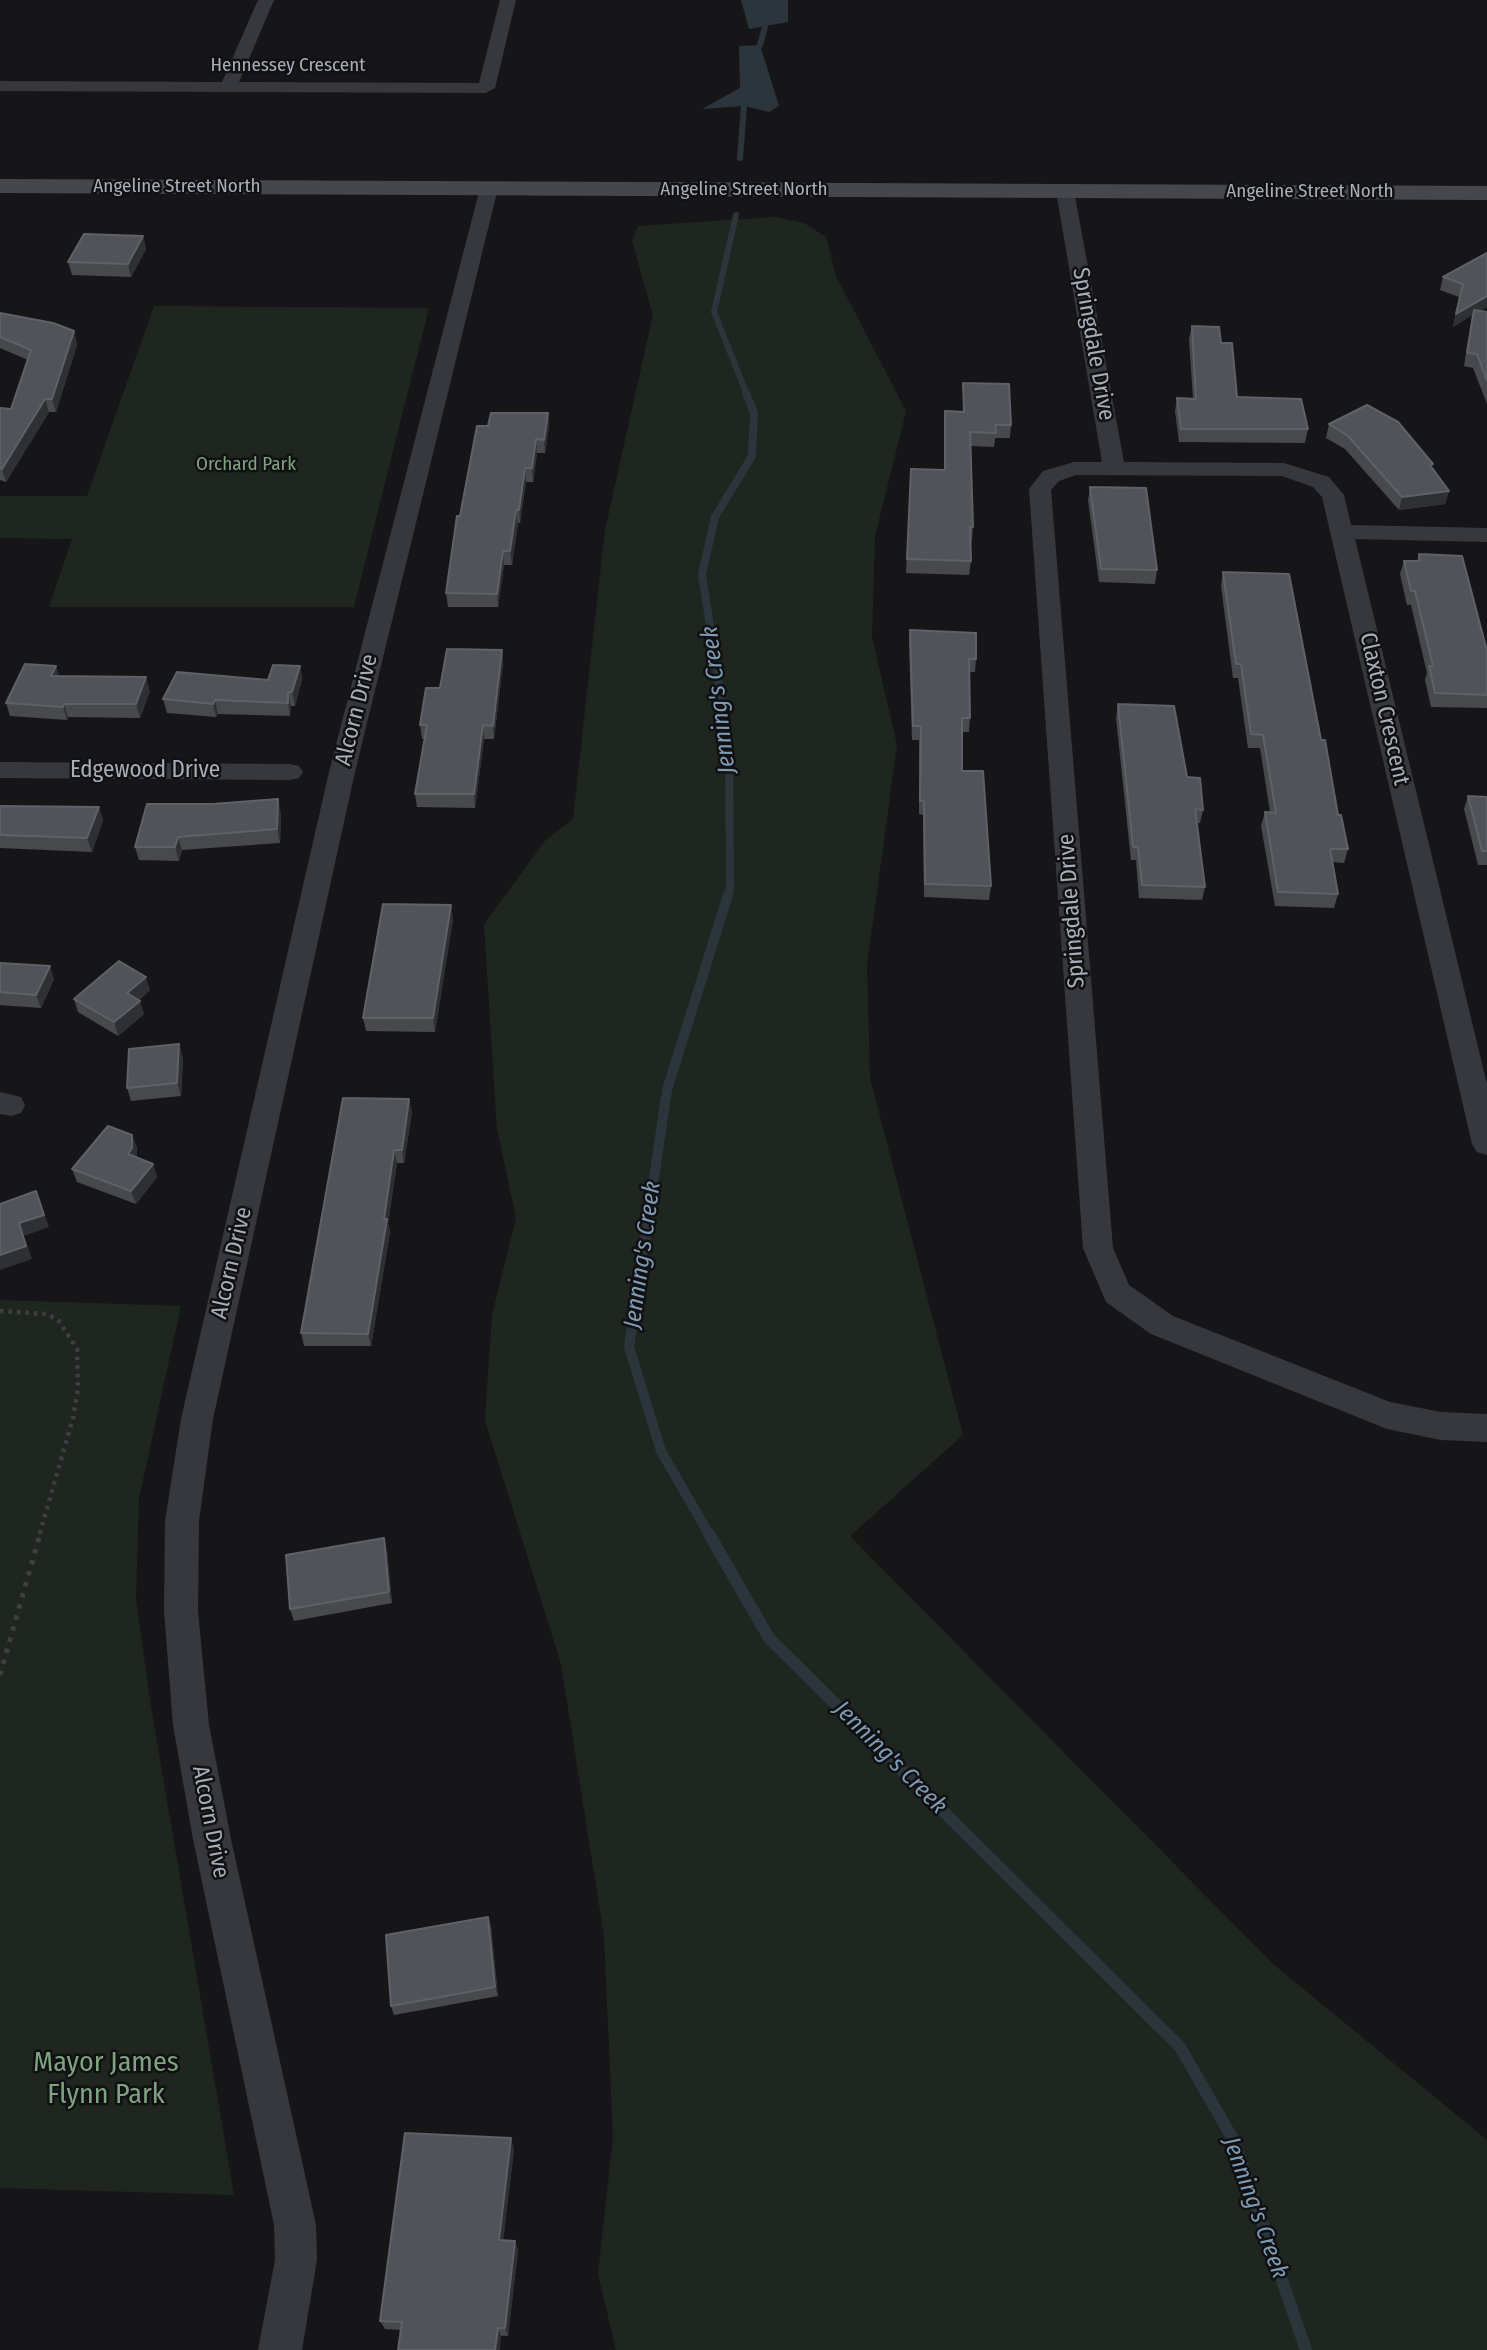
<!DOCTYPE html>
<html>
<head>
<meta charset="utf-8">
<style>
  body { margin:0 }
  canvas { display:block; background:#161618 }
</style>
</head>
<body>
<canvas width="1487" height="2350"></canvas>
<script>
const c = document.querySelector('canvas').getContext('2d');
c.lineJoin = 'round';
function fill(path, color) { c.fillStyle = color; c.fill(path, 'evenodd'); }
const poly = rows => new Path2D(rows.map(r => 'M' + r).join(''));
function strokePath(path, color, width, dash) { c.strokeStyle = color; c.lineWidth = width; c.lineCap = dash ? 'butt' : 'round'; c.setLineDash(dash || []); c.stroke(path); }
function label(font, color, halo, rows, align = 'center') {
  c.font = font + ' "Fira Sans Condensed",sans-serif'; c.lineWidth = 5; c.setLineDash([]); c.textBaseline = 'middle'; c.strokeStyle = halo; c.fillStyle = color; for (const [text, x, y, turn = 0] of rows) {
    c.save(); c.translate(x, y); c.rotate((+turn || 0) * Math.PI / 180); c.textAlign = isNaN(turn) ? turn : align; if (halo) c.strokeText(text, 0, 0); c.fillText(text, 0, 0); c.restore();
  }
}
fill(poly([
  [775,217,804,223,826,237,836,276,906,411,875,536,872,637,897,745,867,965,870,1078,963,1435,850,1536,1273,1964,1487,2140,1487,2350,616,2350,598,2274,613,2137,604,1936,561,1664,485,1420,492,1315,516,1218,497,1129,484,924,545,841,573,819,605,530,653,315,632,241,638,226],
  [154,306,429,308,354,607,49,607,72,539,0,538,0,496,87,496],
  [0,1300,181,1306,139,1498,136,1598,150,1701,234,2195,0,2188]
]), '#1e261f');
fill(poly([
  [741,0,788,0,788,22,749,29],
  [760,45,779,106,769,112,744,106,702,109,740,88,739,46]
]), '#2c353c');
strokePath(poly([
  [760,45,765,27],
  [740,158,744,106],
  [736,215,714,312,747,395]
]), '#2c353c', 6);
strokePath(poly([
  [727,897,730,888,729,750,702,574,715,517,752,456,754,413,746,393]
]), '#2c353c', 8);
strokePath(poly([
  [710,1536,661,1451,629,1347,667,1090,728,895]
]), '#2c353c', 10);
strokePath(poly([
  [709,1534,769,1638,1180,2047,1234,2141,1306,2350]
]), '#2c353c', 12);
strokePath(poly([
  [0,1311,47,1314,59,1321,77,1349,78,1389,73,1418,39,1536]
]), '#3d3f44', 4.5, [3.5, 5]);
strokePath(poly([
  [0,1675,40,1534]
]), '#3d3f44', 5, [4.5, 7]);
fill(poly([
  [258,0,274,0,239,82,479,83,500,0,516,0,495,88,486,93,0,91,0,81,222,82,258,0],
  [489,182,498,188,355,772,213,1419,199,1521,198,1611,209,1725,231,1839,316,2225,317,2260,302,2350,258,2350,275,2260,274,2225,193,1839,173,1725,164,1611,165,1521,181,1419,329,772,480,188,489,182],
  [1065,185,1074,191,1124,462,1284,463,1329,477,1344,495,1351,525,1487,528,1487,542,1355,539,1487,1084,1487,1155,1477,1152,1472,1144,1322,497,1313,487,1282,476,1076,475,1059,481,1051,490,1113,1248,1129,1285,1173,1316,1390,1402,1441,1412,1487,1414,1487,1442,1441,1440,1387,1429,1151,1334,1106,1302,1083,1248,1029,489,1043,471,1074,462,1102,462,1056,191,1065,185],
  [0,762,290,764,299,766,303,772,299,778,290,780,0,778,0,762],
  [0,1092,21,1097,25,1105,21,1113,11,1116,0,1114,0,1092]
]), '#37383d');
fill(poly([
  [0,179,1487,186,1487,200,0,193,0,179]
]), '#45474d');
fill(poly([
  [143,236,146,249,131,277,72,275,68,262],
  [1487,253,1487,307,1480,311,1487,312,1487,404,1473,368,1464,366,1472,315,1453,327,1459,297,1440,290,1443,277],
  [0,313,74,331,77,345,56,412,49,412,6,482,0,480,0,408,11,409,28,360,0,348],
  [1192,326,1221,343,1237,397,1308,429,1305,443,1179,442,1175,411,1177,398,1193,399,1189,339],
  [963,383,1011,425,1010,438,995,438,994,447,971,446,973,527,972,540,970,540,971,561,969,575,906,573,911,469,944,470,944,425,945,411,963,412],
  [548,413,549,426,545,453,537,453,533,482,526,482,520,523,518,523,512,565,504,565,498,607,448,607,446,593,460,516,488,426],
  [1329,424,1432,468,1449,491,1445,504,1399,510,1345,449,1326,438],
  [1090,487,1157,570,1155,584,1099,582,1088,500],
  [1419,554,1487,651,1487,708,1431,707,1425,680,1427,673,1411,605,1407,605,1400,574,1404,561,1417,561],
  [1223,572,1321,740,1338,815,1348,849,1344,863,1333,862,1338,894,1334,908,1275,906,1261,826,1265,812,1270,812,1260,748,1248,748,1238,678,1233,678,1221,586],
  [910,630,976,659,975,672,969,672,970,718,969,732,962,732,962,771,991,886,989,900,924,897,923,815,919,814,919,740,912,740,909,644],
  [502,650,503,663,494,739,484,739,475,808,417,807,415,794,425,739,422,739,420,725,440,688],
  [56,666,59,676,150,691,140,718,68,717,67,720,10,716,6,703],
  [300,666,302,679,295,706,291,706,290,716,218,714,216,717,167,713,163,699,268,680],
  [1118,704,1187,777,1203,810,1200,823,1196,823,1205,887,1202,900,1139,898,1136,860,1131,860,1116,718],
  [1468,796,1487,797,1487,865,1478,865,1464,809],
  [0,806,99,807,103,820,92,852,0,848],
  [281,813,280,843,182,850,179,861,139,860,135,847],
  [453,919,435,1032,366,1031,363,1018],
  [0,963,54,979,41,1008,0,1005],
  [150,990,139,1000,144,1014,118,1036,78,1012,74,999],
  [183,1057,181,1096,131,1101,127,1088],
  [412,1112,404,1163,397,1163,388,1223,390,1232,371,1346,304,1346,301,1333],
  [132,1135,137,1148,137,1158,153,1164,157,1177,136,1204,77,1182,72,1169],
  [387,1550,392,1603,294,1621,290,1609],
  [491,1926,498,1996,394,2015,391,2006],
  [514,2149,503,2241,515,2241,518,2251,508,2336,385,2329,380,2321]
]), '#47494d');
fill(poly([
  [143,236,146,249,131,277,128,264],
  [1487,296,1487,307,1473,315,1474,310,1472,315,1453,327,1456,314],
  [74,331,77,345,56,412,52,399],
  [45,399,49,412,6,482,2,469],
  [548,413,549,426,545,453,544,440],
  [536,439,537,453,533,482,532,468],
  [525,468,526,482,520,523,519,510],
  [1449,491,1445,504,1399,510,1402,497],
  [516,510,518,523,512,565,510,551],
  [503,551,504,565,498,607,497,594],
  [502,650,503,663,494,739,493,726],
  [56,666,60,680,51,676],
  [300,666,302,679,295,706,292,692],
  [146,677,150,691,140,718,136,704],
  [288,692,291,706,290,716,288,703],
  [215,700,218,714,216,717,213,704],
  [64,704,68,717,67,720,63,707],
  [483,725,484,739,475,808,474,794],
  [278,799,281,813,280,843,277,829],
  [99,807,103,820,92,852,87,838],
  [178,837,182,850,179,861,175,847],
  [451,905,453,919,435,1032,433,1018],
  [50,966,54,979,41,1008,36,995],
  [146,977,150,990,131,1006,127,993],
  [140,1001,144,1014,118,1036,114,1022],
  [179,1044,183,1057,181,1096,177,1083],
  [409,1099,412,1112,404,1163,402,1150],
  [132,1135,137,1148,137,1161,128,1154],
  [394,1150,397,1163,388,1223,390,1232,371,1346,368,1334],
  [153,1164,157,1177,136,1204,131,1191],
  [36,1191,49,1227,24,1236,32,1259,0,1270,0,1255],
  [384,1538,387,1550,392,1603,389,1592],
  [488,1917,491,1926,498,1996,495,1987],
  [511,2138,514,2149,502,2250,499,2240],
  [515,2241,518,2251,508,2336,505,2328],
  [498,2328,501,2336,500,2350,495,2350]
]), '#2f3033');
const building = poly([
  [84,234,143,236,128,264,68,262,84,234],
  [1487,253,1487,296,1456,314,1463,284,1443,277,1487,253],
  [1474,310,1487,312,1487,381,1477,354,1467,353,1474,310],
  [0,313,53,323,74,331,52,399,45,399,2,469,0,468,0,408,11,409,31,350,0,337,0,313],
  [1192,326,1219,327,1221,343,1232,343,1237,397,1301,399,1308,429,1181,429,1177,398,1196,399,1192,326],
  [963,383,1009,384,1011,425,995,425,996,433,970,432,973,527,970,527,971,561,907,559,911,469,945,470,945,411,964,412,963,383],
  [1367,405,1398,422,1433,464,1430,465,1449,491,1402,497,1348,436,1329,424,1367,405],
  [491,413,548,413,544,440,536,439,532,468,525,468,519,510,516,510,510,551,503,551,497,594,446,593,457,516,460,516,477,426,488,426,491,413],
  [1090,487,1146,488,1157,570,1101,569,1090,487],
  [1419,554,1462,556,1487,651,1487,695,1435,693,1429,666,1433,666,1415,591,1411,591,1404,561,1420,561,1419,554],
  [1223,572,1289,574,1321,740,1325,740,1338,815,1341,815,1348,849,1330,849,1338,894,1278,892,1265,812,1276,813,1263,735,1251,734,1241,664,1236,664,1223,572],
  [910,630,976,633,976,659,969,659,970,718,962,718,962,771,983,771,991,886,925,884,924,801,920,801,921,726,913,726,910,630],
  [447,649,502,650,493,726,483,725,474,794,415,794,427,725,420,725,426,688,440,688,447,649],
  [25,664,56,666,51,676,146,677,136,704,64,704,63,707,6,703,25,664],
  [273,665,300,666,292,692,288,692,288,703,215,700,213,704,163,699,177,672,268,680,273,665],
  [1118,704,1174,706,1187,777,1200,778,1203,810,1195,809,1205,887,1142,885,1138,847,1133,847,1118,704],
  [1468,796,1487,797,1487,851,1482,851,1468,796],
  [278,799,277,829,178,837,175,847,135,847,147,804,213,804,278,799],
  [0,806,99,807,87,838,0,835,0,806],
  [383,904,451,905,433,1018,363,1018,383,904],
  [119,961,146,977,127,993,140,1001,114,1022,74,999,119,961],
  [0,963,50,966,36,995,0,992,0,963],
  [179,1044,177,1083,127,1088,129,1049,179,1044],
  [343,1098,409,1099,402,1150,394,1150,384,1219,387,1219,368,1334,301,1333,343,1098],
  [108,1126,132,1135,132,1148,128,1154,153,1164,131,1191,72,1169,108,1126],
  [36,1191,44,1215,19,1223,26,1246,0,1255,0,1204,36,1191],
  [384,1538,389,1592,290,1609,286,1555,384,1538],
  [488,1917,495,1987,391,2006,386,1935,488,1917],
  [405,2133,511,2138,499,2240,515,2241,505,2328,498,2328,495,2350,398,2350,402,2322,380,2321,405,2133]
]);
fill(building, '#525359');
strokePath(building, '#5f6168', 2);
label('19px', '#a8adb8', '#111113', [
  ["Hennessey Crescent",288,66],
  ["Angeline Street North",177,187],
  ["Angeline Street North",744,190],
  ["Angeline Street North",1310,192]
]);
label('19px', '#7fa381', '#111113', [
  ["Orchard Park",246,465]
]);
label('23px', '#a8adb8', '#111113', [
  ["Springdale Drive",1093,344,80],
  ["Claxton Crescent",1384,709,77],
  ["Alcorn Drive",357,710,-76],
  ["Edgewood Drive",145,771],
  ["Springdale Drive",1072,911,-94],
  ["Alcorn Drive",232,1263,-77],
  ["Alcorn Drive",210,1822,79]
]);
label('italic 24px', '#7f9bb3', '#111113', [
  ["Jenning's Creek",719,700,-97],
  ["Jenning's Creek",643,1255,-82],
  ["Jenning's Creek",890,1758,45],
  ["Jenning's Creek",1255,2208,70]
]);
label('28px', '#7fa381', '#111113', [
  ["Mayor James",106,2063],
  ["Flynn Park",106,2095]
]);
</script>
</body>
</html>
